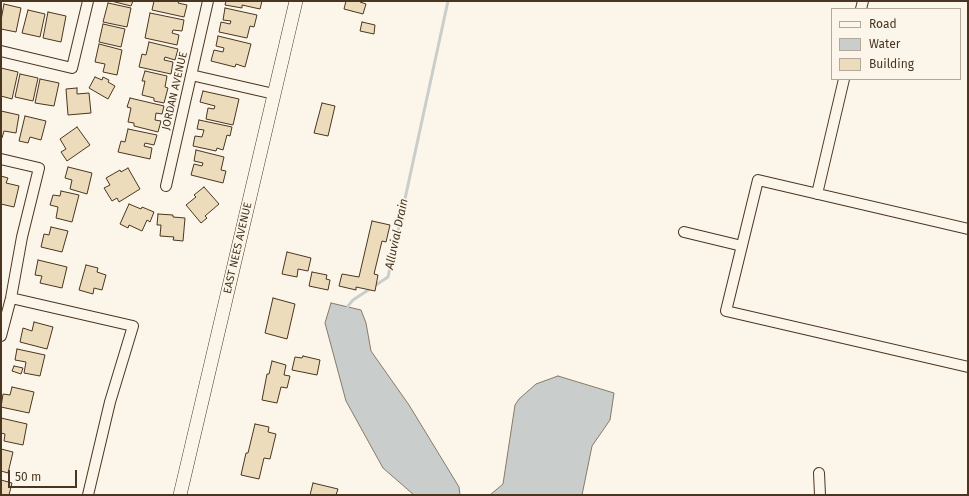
<!DOCTYPE html>
<html>
<head>
<meta charset="utf-8">
<style>
  body { margin:0 }
  #map { position:relative; width:969px; height:496px; overflow:hidden; background:#fbf6e9; font-family:"Fira Sans",sans-serif }
  canvas { display:block }
  .frame { position:absolute; inset:0; border:2px solid #4a3520; pointer-events:none }
  .legend { position:absolute; left:831px; top:8px; width:130px; height:72px; box-sizing:border-box; background:#fbf6e9; border:1px solid #b4a999; margin:0; padding:5px 7px; list-style:none; font-size:12px; color:#4a3520 }
  .legend li { display:flex; align-items:center; gap:8px; height:20px }
  .legend b { width:20px; border:1px solid #b4a999 }
  .scale { position:absolute; left:8px; top:470px; width:69px; height:18px; box-sizing:border-box; border:2px solid #4a3520; border-top:0; padding-left:5px; font-size:12px; line-height:14px; white-space:nowrap; color:#4a3520; -webkit-text-stroke:3px #fbf6e9; paint-order:stroke }
</style>
</head>
<body>
<div id="map">
<canvas width="969" height="496"></canvas>
<div class="frame"></div>
<ul class="legend">
<li><b style="height:5px;background:#fbf6e9"></b>Road</li>
<li><b style="height:11px;background:#c9cecd"></b>Water</li>
<li><b style="height:11px;background:#ecdcbc"></b>Building</li>
</ul>
<div class="scale">50 m</div>
</div>
<script>
const c = document.querySelector('canvas').getContext('2d');
c.lineJoin = 'round';
function fill(path, color) { c.fillStyle = color; c.fill(path, 'evenodd'); }
const poly = rows => new Path2D(rows.map(r => 'M' + r).join(''));
function strokePath(path, color, width, dash) { c.strokeStyle = color; c.lineWidth = width; c.lineCap = dash ? 'butt' : 'round'; c.setLineDash(dash || []); c.stroke(path); }
function label(font, color, halo, rows, align = 'center') {
  c.font = font + ' "Fira Sans",sans-serif'; c.lineWidth = 3; c.setLineDash([]); c.textBaseline = 'middle'; c.strokeStyle = halo; c.fillStyle = color; for (const [text, x, y, turn = 0] of rows) {
    c.save(); c.translate(x, y); c.rotate((+turn || 0) * Math.PI / 180); c.textAlign = isNaN(turn) ? turn : align; if (halo) c.strokeText(text, 0, 0); c.fillText(text, 0, 0); c.restore();
  }
}
const water = poly([
  [331,303,361,310,366,323,371,351,409,405,459,487,460,495,414,495,383,468,346,401,325,323,331,303],
  [558,376,614,393,610,420,592,446,582,495,490,495,503,484,515,405,519,399,536,384,558,376]
]);
fill(water, '#c9cecd');
strokePath(water, '#887966', 1);
strokePath(poly([
  [347,310,348,306,353,300,388,277,448,1]
]), '#c9cecd', 3);
const building = poly([
  [111,1,133,1,131,6,111,1],
  [154,1,179,1,178,3,187,5,184,17,152,10,154,1],
  [226,1,262,1,260,9,242,5,242,8,225,5,226,1],
  [346,1,360,1,360,2,366,4,363,14,344,9,346,1],
  [108,3,131,8,127,27,103,22,108,3],
  [4,4,21,8,16,32,1,29,1,20,4,4],
  [225,8,257,15,254,27,250,26,247,38,219,32,221,22,230,24,231,21,223,20,225,8],
  [28,10,45,14,40,37,22,33,28,10],
  [48,12,66,16,61,42,43,38,48,12],
  [150,13,184,20,182,31,173,30,172,33,179,35,177,45,145,38,150,13],
  [362,22,375,25,374,34,360,31,362,22],
  [103,24,125,29,121,47,99,42,103,24],
  [218,36,251,44,245,67,236,64,235,67,211,61,214,50,223,52,224,48,216,46,218,36],
  [149,42,178,49,175,60,165,57,164,60,173,62,171,74,139,67,142,54,146,55,149,42],
  [99,44,122,50,117,75,103,72,105,64,95,62,99,44],
  [1,68,18,72,12,99,1,96,1,68],
  [145,71,167,76,165,87,168,88,164,103,154,101,154,98,142,95,145,81,142,81,145,71],
  [20,74,38,78,33,101,15,97,20,74],
  [95,77,102,80,103,77,109,80,108,82,115,86,108,99,89,88,95,77],
  [40,79,59,83,54,106,35,103,40,79],
  [77,88,77,94,89,93,91,113,68,115,66,89,77,88],
  [203,91,239,99,233,125,206,119,208,108,214,109,215,106,200,102,203,91],
  [130,98,164,106,162,114,156,113,155,120,161,121,158,132,134,126,134,123,128,122,131,108,127,107,130,98],
  [322,103,335,106,328,136,314,133,322,103],
  [1,111,19,115,16,133,4,131,2,138,1,137,1,111],
  [25,116,46,121,41,140,30,137,28,143,19,141,25,116],
  [199,120,232,127,230,136,227,135,223,150,217,148,216,151,193,146,195,136,202,137,204,130,197,129,199,120],
  [77,127,90,145,67,161,61,152,66,149,60,139,77,127],
  [128,129,157,135,154,145,145,143,144,146,152,148,150,159,118,152,121,141,125,142,128,129],
  [196,150,224,157,221,170,226,171,223,183,191,175,194,164,202,166,203,163,194,161,196,150],
  [68,167,92,173,87,194,70,189,72,180,65,178,68,167],
  [128,168,140,189,119,202,117,198,112,201,104,188,110,185,106,178,120,170,121,172,128,168],
  [1,176,8,178,6,183,19,186,14,207,1,204,1,176],
  [204,187,219,204,205,216,207,218,201,223,186,205,196,197,194,195,204,187],
  [61,191,79,195,72,222,56,218,58,207,50,205,53,195,60,196,61,191],
  [129,204,141,209,142,207,154,212,150,222,147,220,142,231,129,225,128,228,120,224,129,204],
  [158,214,173,215,173,217,185,218,183,241,173,240,174,237,160,236,161,225,157,225,158,214],
  [372,221,390,225,386,242,382,241,374,274,378,275,375,291,356,287,356,290,339,286,342,274,359,277,372,221],
  [51,227,68,231,62,252,41,247,44,234,49,235,51,227],
  [287,252,311,258,308,271,298,269,297,277,282,274,287,252],
  [38,260,67,267,62,288,40,283,42,276,35,275,38,260],
  [86,265,98,268,97,272,106,275,102,290,94,288,93,294,79,290,86,265],
  [312,272,327,275,326,279,330,280,328,290,309,286,312,272],
  [273,298,295,304,287,339,265,333,273,298],
  [34,322,53,327,47,349,20,342,23,328,32,331,34,322],
  [17,349,45,355,40,376,24,373,26,362,15,360,17,349],
  [303,356,320,360,317,375,292,370,295,357,302,358,303,356],
  [272,361,286,365,284,375,290,376,287,388,281,387,277,403,262,400,267,374,269,374,272,361],
  [14,366,23,368,21,374,12,371,14,366],
  [12,387,34,392,29,413,1,407,3,394,10,395,12,387],
  [1,418,27,424,23,445,4,441,5,434,1,433,1,418],
  [255,424,269,427,268,432,276,434,270,459,264,458,259,479,241,475,246,453,248,453,255,424],
  [1,449,13,452,8,473,1,471,1,449],
  [1,480,12,483,9,495,1,495,1,480],
  [313,483,338,489,336,495,310,495,313,483]
]);
fill(building, '#ecdcbc');
strokePath(building, '#4a3520', 1);
const minor = poly([
  [861,9,863,1],
  [1,51,72,68,88,1],
  [191,75,274,94],
  [1,159,39,168,22,237,11,298,1,336],
  [166,186,208,1],
  [817,194,844,79],
  [968,229,758,180,726,311,968,367],
  [684,232,742,246],
  [11,298,133,326,110,402,88,495],
  [819,473,820,495]
]);
const major = poly([
  [180,495,296,1]
]);
strokePath(minor, '#4a3520', 12);
strokePath(major, '#4a3520', 14);
strokePath(minor, '#fbf6e9', 10);
strokePath(major, '#fbf6e9', 13);
label('11px', '#4a3520', '#fbf6e9', [
  ["JORDAN AVENUE",175,91,-77],
  ["EAST NEES AVENUE",238,248,-77]
]);
label('italic 12px', '#4a3520', '#fbf6e9', [
  ["Alluvial Drain",397,234,-78]
]);
</script>
</body>
</html>
